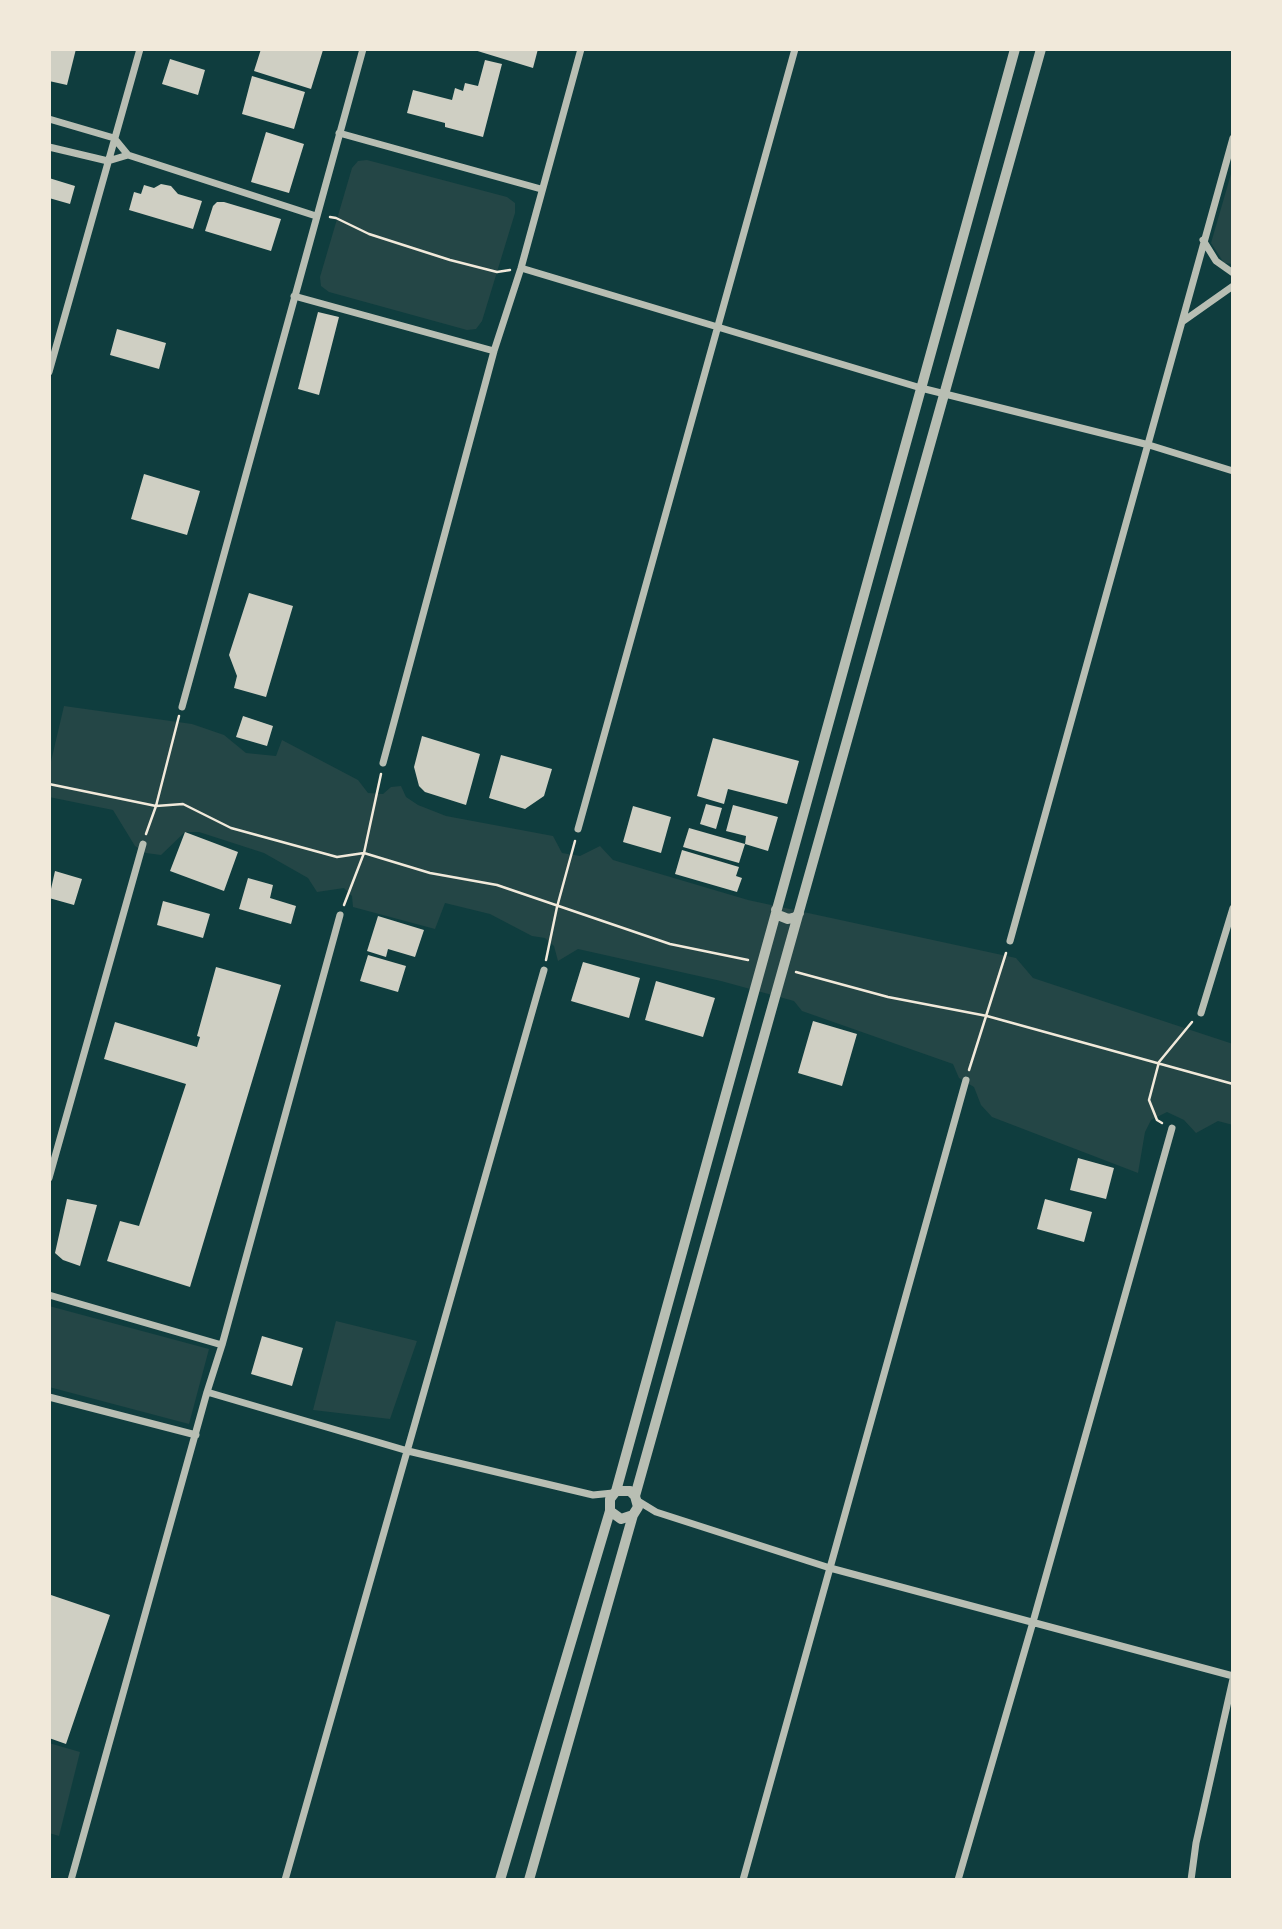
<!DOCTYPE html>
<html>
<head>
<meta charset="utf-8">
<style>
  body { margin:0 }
  #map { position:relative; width:1282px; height:1929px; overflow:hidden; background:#0f3d3e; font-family:"IBM Plex Sans",sans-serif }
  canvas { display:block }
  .frame { position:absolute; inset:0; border:51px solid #f1e9da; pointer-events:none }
</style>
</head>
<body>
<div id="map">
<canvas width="1282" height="1929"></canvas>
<div class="frame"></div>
</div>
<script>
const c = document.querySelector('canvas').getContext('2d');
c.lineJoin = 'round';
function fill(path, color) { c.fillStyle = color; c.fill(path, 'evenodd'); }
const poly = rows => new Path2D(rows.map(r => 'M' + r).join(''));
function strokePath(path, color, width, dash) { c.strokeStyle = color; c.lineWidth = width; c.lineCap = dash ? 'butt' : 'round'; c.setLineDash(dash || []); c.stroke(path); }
fill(poly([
  [367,160,507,197,515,203,515,213,482,321,476,329,467,330,329,292,321,286,320,277,352,168,358,161],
  [1233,167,1233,264,1224,263,1211,243],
  [64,706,192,724,224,735,246,753,276,756,282,740,358,780,368,793,383,794,391,787,401,786,406,797,418,805,446,816,553,836,562,853,580,856,600,846,613,860,748,900,1016,958,1033,978,1233,1044,1233,1125,1218,1121,1196,1133,1184,1120,1167,1112,1151,1120,1145,1132,1138,1173,992,1117,981,1105,974,1087,959,1078,953,1064,802,1011,794,1001,721,981,578,949,558,961,554,946,545,938,532,936,490,914,445,903,435,929,353,907,352,896,344,888,317,892,308,878,264,853,199,832,185,832,161,855,146,853,135,846,113,810,49,797,49,770],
  [49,1306,209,1349,189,1424,49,1387],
  [336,1321,417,1341,390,1419,313,1410],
  [49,1743,80,1752,59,1836,49,1833]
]), '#244646');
fill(poly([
  [49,49,76,49,67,85,49,81],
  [261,49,323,50,311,89,254,71],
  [471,49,538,49,533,68],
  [170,59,205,70,198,95,162,84],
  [485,60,502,64,483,137,445,127,445,123,407,113,413,90,452,100,455,88,463,91,465,83,478,86],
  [252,76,305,92,294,129,242,114],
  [266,132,304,144,289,193,251,182],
  [49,178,75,186,70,204,49,198],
  [161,184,171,186,178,194,202,201,193,229,129,210,134,192,141,194,144,185,154,188],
  [217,202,224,202,281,219,271,251,205,231,213,206],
  [318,312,339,317,319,395,298,389],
  [117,329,166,343,159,369,110,355],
  [144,474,200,491,187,535,131,519],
  [249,593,293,606,266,697,234,688,237,676,229,655],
  [243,716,273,726,267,746,236,737],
  [422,736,480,754,466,805,425,792,419,786,414,767],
  [713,738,799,761,787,804,728,789,724,804,697,796],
  [501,755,552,769,544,796,525,809,489,798],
  [706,804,722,808,716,829,700,824],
  [733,805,778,817,768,851,745,844,746,836,726,831],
  [633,806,671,817,661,853,623,842],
  [689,828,745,844,739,863,683,847],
  [185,832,238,852,224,891,170,871],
  [682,850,739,867,736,876,742,878,737,892,675,874],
  [55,871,82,879,74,905,49,898],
  [248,878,273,885,270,898,296,906,291,924,239,909],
  [163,901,210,914,203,938,157,925],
  [378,916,424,930,415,957,388,949,386,957,367,951],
  [368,955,406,966,398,992,360,981],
  [583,962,640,978,629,1018,571,1001],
  [216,967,281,985,190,1287,107,1261,120,1221,139,1226,186,1084,104,1059,115,1022,197,1047,200,1037,197,1036],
  [656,981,715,998,703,1037,645,1020],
  [813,1021,857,1034,842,1086,798,1073],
  [1078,1158,1114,1168,1106,1199,1070,1190],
  [67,1199,97,1205,80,1266,63,1260,55,1253],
  [1045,1199,1092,1212,1084,1242,1037,1229],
  [262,1336,303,1348,292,1386,251,1374],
  [51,1595,110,1615,66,1744,49,1738,49,1601]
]), '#cfcfc3');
strokePath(poly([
  [330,217,336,218,369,234,450,260,497,272,510,270],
  [49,784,156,806,183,804,231,828,337,857,364,853,430,873,497,885,670,944,748,960],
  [146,834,156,806,179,716],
  [344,905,364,853,381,774],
  [546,960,557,907,575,841],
  [796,972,888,997,987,1016,1233,1084],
  [969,1070,1006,953],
  [1162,1123,1157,1120,1149,1100,1159,1062,1192,1022]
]), '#f1e9da', 2.5);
strokePath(poly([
  [49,119,114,138,128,155,316,216],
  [339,133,541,189],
  [49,147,108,161,128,155],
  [1203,240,1216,261,1233,273],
  [521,268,921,388,1149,445,1233,471],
  [294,296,494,351],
  [1182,322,1233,286],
  [49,372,140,49],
  [182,707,363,49],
  [383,763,494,351,521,268,581,49],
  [578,829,795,49],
  [1010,941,1233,138],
  [1201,1013,1233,908],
  [49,1178,143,844],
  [49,1295,222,1345],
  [207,1392,408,1451,593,1495,613,1493],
  [49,1397,196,1435],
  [638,1501,656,1512,830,1568,1233,1676],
  [71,1880,207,1392,222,1345,340,915],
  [285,1880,544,970],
  [743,1880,966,1080],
  [958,1880,1033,1622,1172,1128],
  [1191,1880,1196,1843,1233,1679]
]), '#b8beb3', 7);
strokePath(poly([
  [776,910,778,915,788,919,796,917,799,913],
  [616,1491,1015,49],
  [635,1496,1041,49],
  [610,1511,621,1519,633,1515],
  [500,1880,610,1511,610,1499,616,1491,630,1491,635,1496,638,1507,633,1515,529,1880]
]), '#b8beb3', 10);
</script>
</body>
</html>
